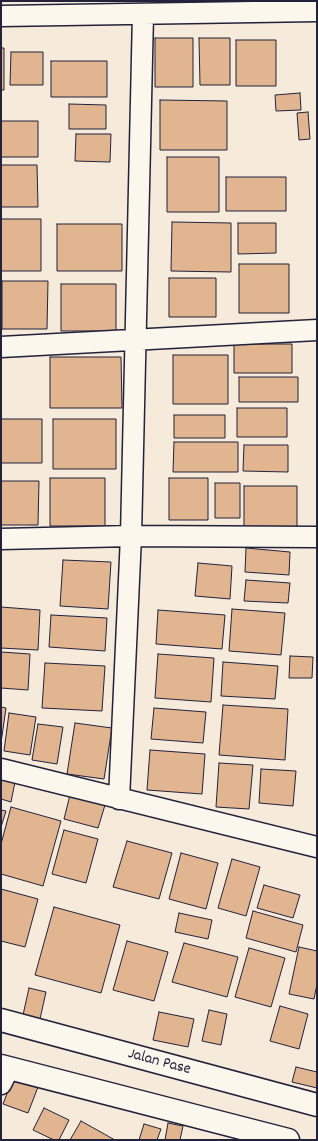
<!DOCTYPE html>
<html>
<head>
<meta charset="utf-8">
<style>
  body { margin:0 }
  #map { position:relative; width:318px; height:1141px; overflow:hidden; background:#f6eada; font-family:Dekko,sans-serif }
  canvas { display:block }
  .frame { position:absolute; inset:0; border:2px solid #22223b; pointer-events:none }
</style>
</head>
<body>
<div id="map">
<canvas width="318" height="1141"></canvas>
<div class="frame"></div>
</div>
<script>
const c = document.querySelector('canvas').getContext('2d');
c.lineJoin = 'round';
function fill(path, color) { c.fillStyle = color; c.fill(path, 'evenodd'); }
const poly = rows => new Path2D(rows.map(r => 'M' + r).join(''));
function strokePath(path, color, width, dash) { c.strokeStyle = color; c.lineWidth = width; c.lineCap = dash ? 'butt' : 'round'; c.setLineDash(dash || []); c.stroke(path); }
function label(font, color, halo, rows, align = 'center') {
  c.font = font + ' Dekko,sans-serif'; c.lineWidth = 4; c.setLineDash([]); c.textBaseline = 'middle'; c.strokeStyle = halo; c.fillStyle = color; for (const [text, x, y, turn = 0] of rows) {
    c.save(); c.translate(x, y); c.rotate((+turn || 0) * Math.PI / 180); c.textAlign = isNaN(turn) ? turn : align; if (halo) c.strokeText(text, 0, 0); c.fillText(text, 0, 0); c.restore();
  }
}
const building = poly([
  [155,38,193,38,193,87,155,87,155,38],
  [199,38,230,38,230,85,200,85,199,38],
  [236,40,276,40,276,86,236,86,236,40],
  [1,48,4,48,4,90,1,90,1,48],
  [11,52,43,52,43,85,10,85,11,52],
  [51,61,107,61,107,97,51,97,51,61],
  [300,93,301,110,276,111,275,95,300,93],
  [160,100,227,101,227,150,160,150,160,100],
  [69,104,106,105,106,129,69,129,69,104],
  [308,112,310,139,299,140,297,113,308,112],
  [1,121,38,121,38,157,1,157,1,121],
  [76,134,111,134,110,162,75,161,76,134],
  [167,157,219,157,219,212,167,212,167,157],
  [1,165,37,165,38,207,1,207,1,165],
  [226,177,286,177,286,211,226,211,226,177],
  [1,219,41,219,41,271,1,271,1,219],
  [172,222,231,223,231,272,171,271,172,222],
  [238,223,276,223,276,253,238,254,238,223],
  [57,224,122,224,122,271,57,271,57,224],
  [239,264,289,264,289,313,239,313,239,264],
  [169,278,216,278,216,317,169,317,169,278],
  [2,281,48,281,47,329,2,329,2,281],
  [61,284,116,284,116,331,61,331,61,284],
  [234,344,292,344,292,373,234,373,234,344],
  [173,355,228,355,228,404,173,404,173,355],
  [50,357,121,357,122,408,50,408,50,357],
  [239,377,298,377,298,402,239,402,239,377],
  [237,408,287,408,287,437,237,437,237,408],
  [174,415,225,415,225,438,174,438,174,415],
  [1,419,42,419,42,463,1,463,1,419],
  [53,419,116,419,116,469,53,469,53,419],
  [174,442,238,442,238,472,173,472,174,442],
  [244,445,288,445,288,472,243,471,244,445],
  [50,478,105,478,105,526,50,526,50,478],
  [169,478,208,478,208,520,169,520,169,478],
  [1,481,39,481,38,525,1,525,1,481],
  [215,483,240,483,240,518,215,518,215,483],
  [244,486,297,486,297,528,244,528,244,486],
  [246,548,290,552,289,575,245,572,246,548],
  [63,560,111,562,108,609,60,606,63,560],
  [198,563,232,566,230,599,195,596,198,563],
  [246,580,290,583,288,603,244,601,246,580],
  [1,607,40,610,38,650,1,648,1,607],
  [232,609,285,613,281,655,229,651,232,609],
  [158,610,225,615,222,649,156,644,158,610],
  [51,615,107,618,105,651,49,647,51,615],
  [1,652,30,654,28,690,1,688,1,652],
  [158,654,214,658,211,702,155,698,158,654],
  [290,656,313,657,312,678,289,678,290,656],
  [223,662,278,666,275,699,221,696,223,662],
  [45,663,105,666,102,711,42,708,45,663],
  [223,705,288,709,285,760,219,755,223,705],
  [1,707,6,708,1,743,1,707],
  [154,708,206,712,203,743,151,739,154,708],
  [9,713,36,717,30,755,4,751,9,713],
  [75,723,112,728,104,779,67,774,75,723],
  [38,724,63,727,57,764,32,760,38,724],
  [150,750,205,754,202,794,147,790,150,750],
  [219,763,253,765,249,809,216,807,219,763],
  [261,769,296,771,293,806,259,803,261,769],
  [1,779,15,782,11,802,1,799,1,779],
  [70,795,105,805,98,828,64,819,70,795],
  [11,807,61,821,43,886,1,874,1,844,11,807],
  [1,810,6,811,1,827,1,810],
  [64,830,98,839,86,883,52,874,64,830],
  [127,841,172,853,159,899,113,887,127,841],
  [181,853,218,863,206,909,169,899,181,853],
  [232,859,260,867,246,916,218,908,232,859],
  [264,885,300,895,293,918,257,908,264,885],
  [1,889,38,899,25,947,1,941,1,889],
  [54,907,120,925,101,993,35,975,54,907],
  [253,911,303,925,296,952,246,938,253,911],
  [179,913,212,920,208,939,175,932,179,913],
  [127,941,168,952,154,1001,113,990,127,941],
  [184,943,238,957,227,997,172,982,184,943],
  [299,947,317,951,317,984,314,999,289,994,299,947],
  [249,948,285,958,271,1007,235,997,249,948],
  [29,988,46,992,40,1019,23,1015,29,988],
  [280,1006,308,1014,299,1049,270,1041,280,1006],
  [209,1010,227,1014,221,1045,202,1041,209,1010],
  [159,1012,194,1019,188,1047,153,1040,159,1012],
  [296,1067,317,1072,317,1088,292,1082,296,1067],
  [13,1078,38,1087,28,1113,3,1104,13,1078],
  [44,1108,69,1120,59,1140,54,1140,33,1130,44,1108],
  [81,1121,115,1140,70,1140,81,1121],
  [168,1123,183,1126,180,1140,165,1140,168,1123],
  [144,1124,161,1129,157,1140,139,1140,144,1124]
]);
fill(building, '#e0b590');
strokePath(building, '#22223b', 1);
const minor = poly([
  [1,16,317,11],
  [1,347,317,330],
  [1,539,131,536,317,537],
  [1,769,317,847],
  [119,799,131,536,143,14],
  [1,1084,9,1068]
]);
const tertiary = poly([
  [1,1020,317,1105],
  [1,1066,288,1140]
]);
strokePath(minor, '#22223b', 23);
strokePath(tertiary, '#22223b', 25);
strokePath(minor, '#fbf7ec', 20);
strokePath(tertiary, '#fbf7ec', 22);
label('16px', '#22223b', '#fbf7ec', [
  ["Jalan Pase",159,1063,15]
]);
</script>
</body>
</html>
